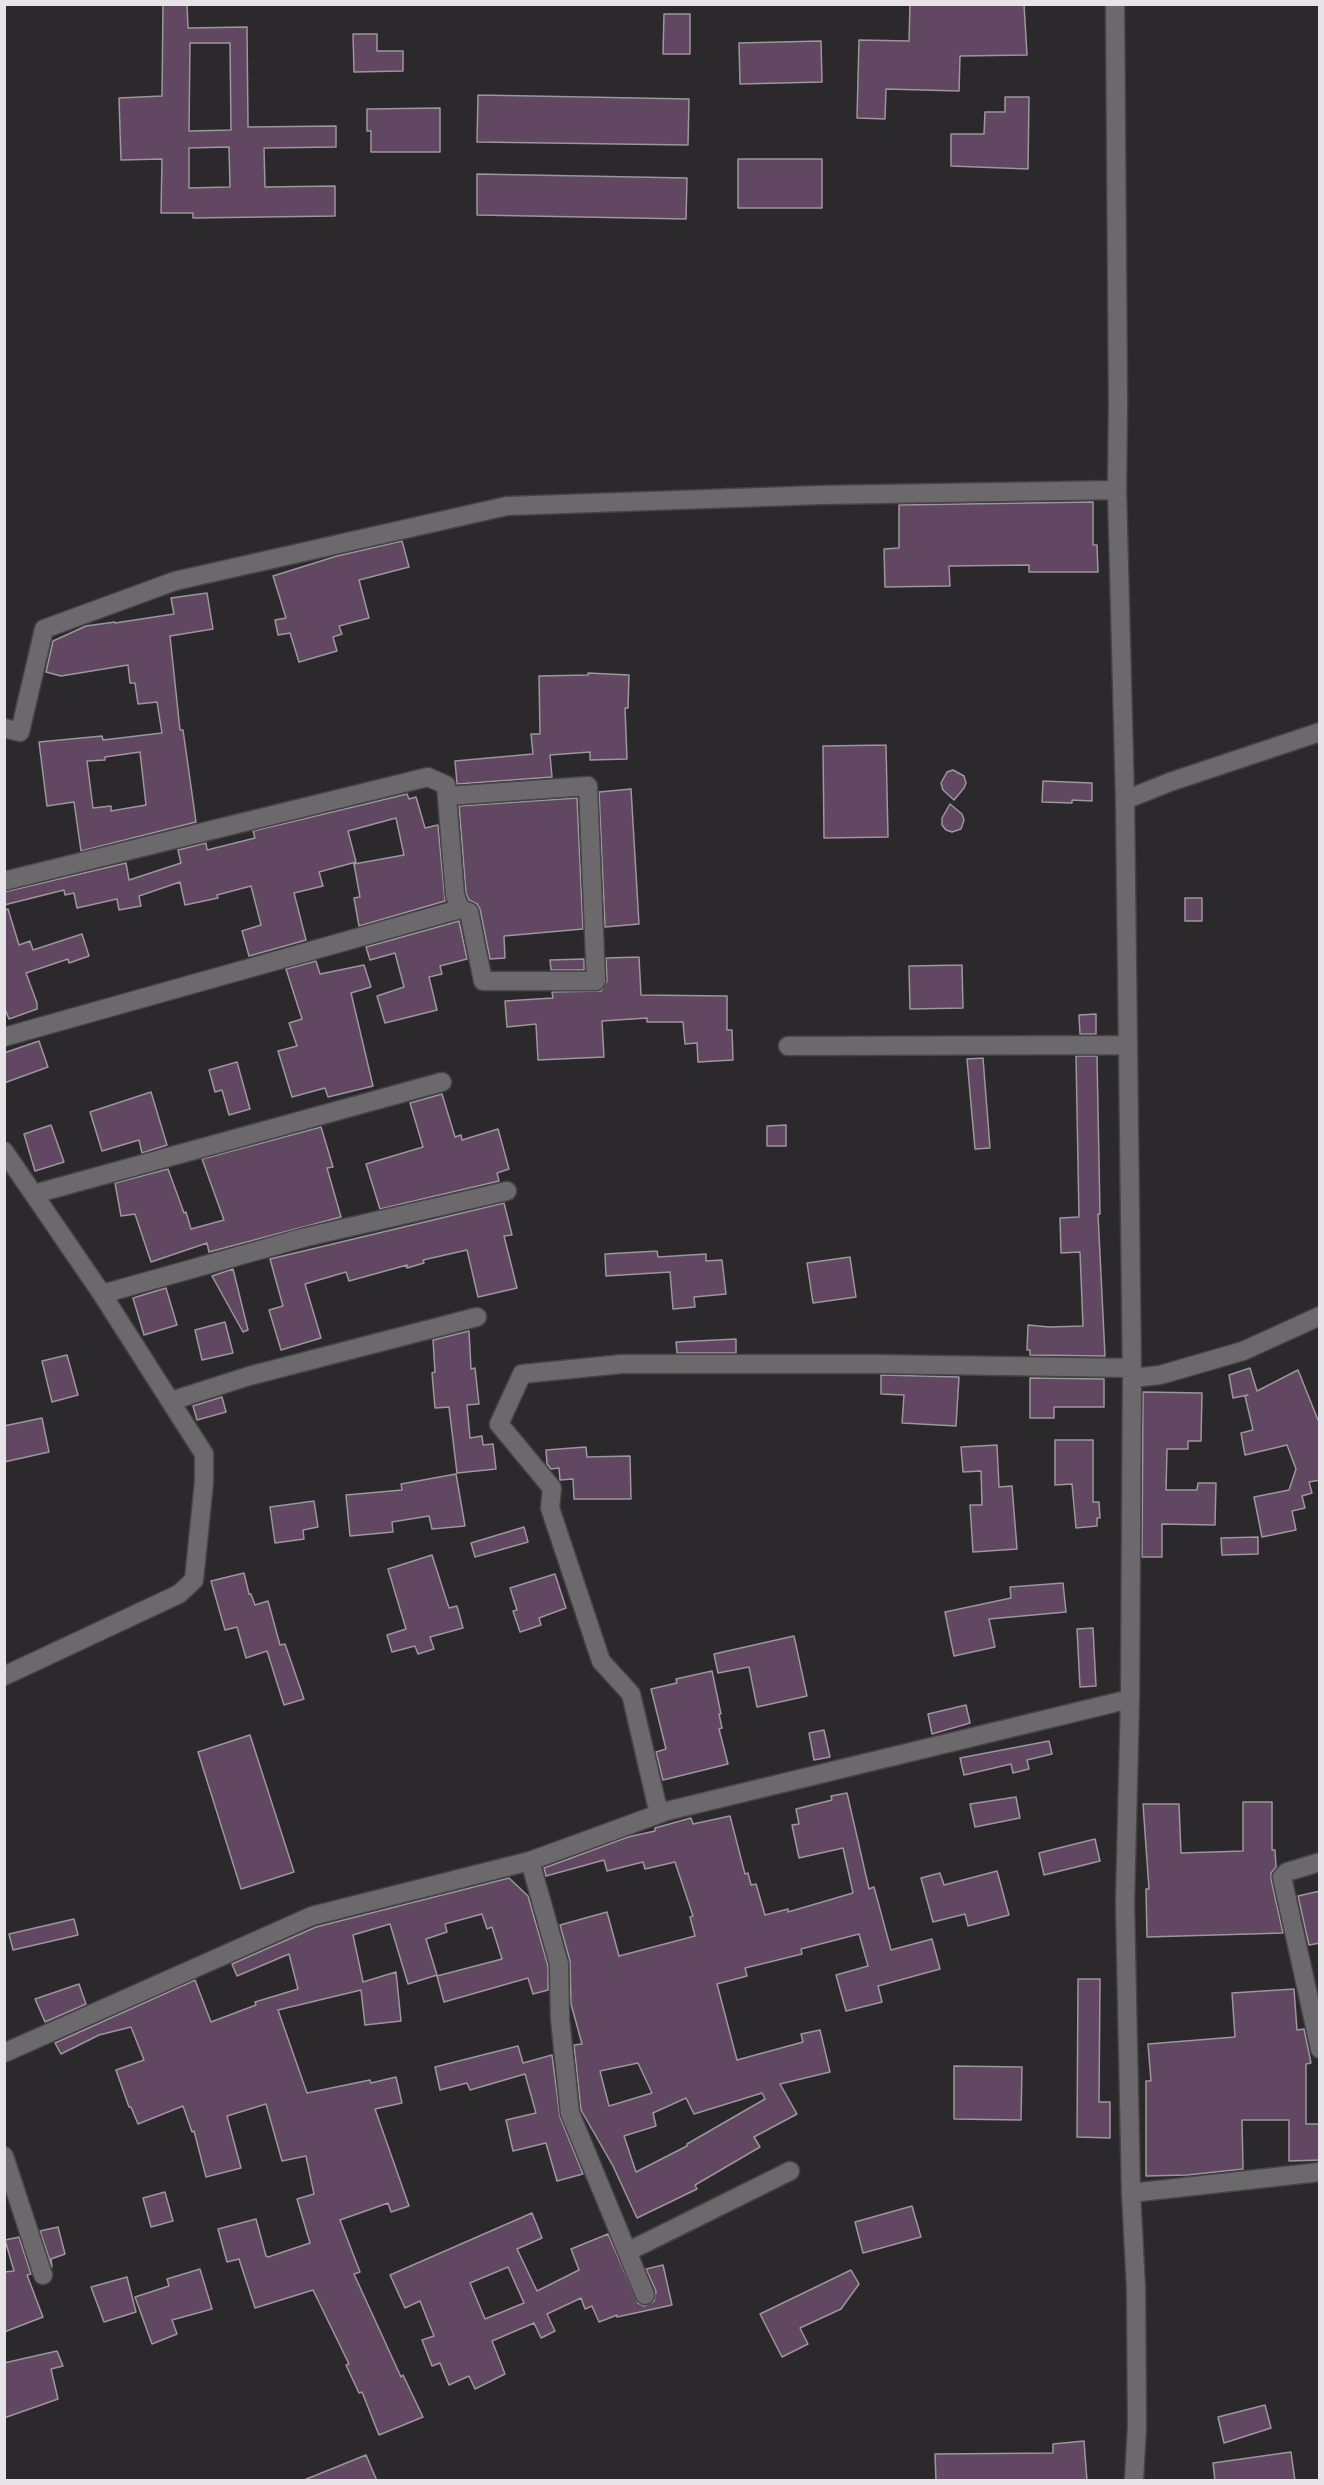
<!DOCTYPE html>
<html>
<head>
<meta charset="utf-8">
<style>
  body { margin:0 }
  #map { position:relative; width:1324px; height:2485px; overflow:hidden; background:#2c292c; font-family:"Alegreya Sans",sans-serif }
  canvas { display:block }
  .frame { position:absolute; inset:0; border:6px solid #e6e4e6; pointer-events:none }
</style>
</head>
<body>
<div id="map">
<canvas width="1324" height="2485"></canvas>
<div class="frame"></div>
</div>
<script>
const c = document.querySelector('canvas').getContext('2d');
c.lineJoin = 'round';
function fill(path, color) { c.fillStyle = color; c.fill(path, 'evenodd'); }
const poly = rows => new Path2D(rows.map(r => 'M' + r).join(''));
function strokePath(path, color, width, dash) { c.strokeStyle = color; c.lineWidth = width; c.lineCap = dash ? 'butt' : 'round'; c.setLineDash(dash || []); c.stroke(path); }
const building = poly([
  [163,4,187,4,188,28,247,27,248,127,336,126,336,147,264,148,265,187,335,186,335,216,193,218,193,213,161,213,162,159,121,160,119,98,162,96,163,4],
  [190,43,230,43,231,130,189,131,190,43],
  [229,147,230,187,189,188,189,148,229,147],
  [910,4,1024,4,1027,55,960,56,959,91,886,89,885,119,857,118,859,40,909,41,910,4],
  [664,14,690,14,690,54,663,54,664,14],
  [353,34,377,34,377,51,403,51,403,71,354,72,353,34],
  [821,41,822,82,740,84,739,43,821,41],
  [478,95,689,99,688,145,477,142,478,95],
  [1005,97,1029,97,1028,169,951,166,951,134,984,134,985,112,1005,112,1005,97],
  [440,108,440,152,371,152,371,131,367,131,367,109,440,108],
  [738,159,822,159,822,208,738,208,738,159],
  [477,174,687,178,686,219,477,215,477,174],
  [1093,502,1093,545,1097,545,1098,572,1029,572,1029,565,949,566,950,586,885,587,884,549,899,548,899,505,1093,502],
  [402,541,409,567,359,580,369,618,339,626,342,634,333,637,337,651,299,662,290,633,278,635,275,620,286,618,273,576,337,556,402,541],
  [207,593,213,629,170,636,180,730,183,730,196,822,81,851,74,802,47,806,39,742,102,736,103,740,162,733,157,702,138,704,135,683,130,683,128,665,61,676,46,672,53,641,86,626,115,622,115,623,174,614,171,598,207,593],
  [140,752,146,805,111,811,111,806,93,808,87,761,105,760,105,757,140,752],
  [588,673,629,675,628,708,625,708,627,759,590,760,590,752,550,755,552,777,457,784,455,761,533,754,531,734,540,734,539,676,588,675,588,673],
  [886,745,888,837,824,838,823,746,886,745],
  [953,770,964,776,966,783,964,788,954,800,943,790,941,783,947,772,953,770],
  [1043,781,1092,783,1092,801,1072,800,1072,803,1042,802,1043,781],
  [631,789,639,924,605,927,599,792,631,789],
  [407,794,409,799,416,797,425,828,438,825,445,901,359,926,354,898,360,897,354,864,404,855,396,818,348,831,356,862,319,872,323,886,294,893,306,940,249,956,242,931,261,925,251,886,217,895,218,898,185,905,180,882,139,896,141,906,119,910,117,899,77,908,74,893,65,895,64,890,4,905,4,892,126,863,129,880,181,863,178,850,206,843,207,850,255,838,253,831,407,794],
  [577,798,583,929,504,936,505,958,490,959,480,909,477,904,469,900,466,893,459,806,577,798],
  [950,804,962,814,964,820,961,829,952,832,946,830,942,825,942,818,950,804],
  [1185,898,1202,898,1202,921,1185,921,1185,898],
  [8,909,19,945,30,941,33,950,82,934,89,956,69,963,68,959,26,973,37,1003,37,1009,9,1019,4,1007,4,910,8,909],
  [459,921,467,959,440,966,442,974,429,977,437,1010,385,1023,377,996,404,987,395,953,370,960,366,947,459,921],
  [639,957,641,995,727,996,727,1030,732,1030,733,1060,698,1062,697,1043,685,1044,683,1022,647,1022,647,1018,602,1021,604,1057,538,1060,536,1024,507,1027,505,1001,553,998,552,992,601,991,607,981,606,958,639,957],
  [584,959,584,970,551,970,550,960,584,959],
  [316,961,320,974,364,965,371,987,351,993,373,1086,328,1097,325,1088,292,1097,278,1051,297,1046,289,1023,302,1019,286,969,316,961],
  [962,965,963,1008,910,1009,909,966,962,965],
  [1096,1014,1096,1034,1080,1034,1079,1015,1096,1014],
  [39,1041,48,1067,4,1083,4,1053,39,1041],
  [1076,1056,1097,1056,1100,1214,1098,1214,1105,1356,1030,1355,1030,1350,1027,1350,1028,1325,1049,1327,1083,1326,1080,1252,1061,1253,1060,1218,1079,1217,1076,1056],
  [983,1058,990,1148,975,1149,967,1059,983,1058],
  [237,1062,250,1109,229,1115,222,1090,215,1092,209,1070,237,1062],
  [151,1092,167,1145,142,1153,139,1140,102,1151,90,1112,151,1092],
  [442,1094,455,1137,461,1135,462,1140,498,1129,509,1169,497,1173,499,1181,380,1209,366,1164,423,1147,410,1103,442,1094],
  [51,1125,64,1162,35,1171,24,1134,51,1125],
  [786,1125,786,1146,767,1146,767,1126,786,1125],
  [321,1127,333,1167,327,1168,341,1217,209,1252,207,1243,151,1262,135,1214,121,1216,115,1183,168,1169,184,1213,186,1212,191,1229,224,1220,202,1159,321,1127],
  [504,1203,512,1235,504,1236,517,1288,478,1297,467,1250,423,1260,424,1263,407,1268,407,1265,349,1281,346,1272,305,1284,321,1338,281,1350,269,1310,283,1306,270,1259,504,1203],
  [657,1251,658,1257,706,1254,706,1261,722,1260,726,1294,694,1297,695,1307,673,1309,670,1272,606,1276,605,1254,657,1251],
  [850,1257,856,1297,813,1303,807,1263,850,1257],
  [233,1269,248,1330,243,1332,212,1276,233,1269],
  [166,1288,177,1325,144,1335,133,1298,166,1288],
  [225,1322,233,1353,202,1360,195,1330,225,1322],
  [469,1331,471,1369,475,1368,479,1404,467,1405,470,1438,482,1436,483,1445,493,1444,496,1469,457,1473,449,1407,435,1408,432,1373,435,1372,433,1340,469,1331],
  [736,1339,736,1353,677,1353,676,1342,736,1339],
  [67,1355,78,1395,52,1402,42,1361,67,1355],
  [1250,1368,1257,1391,1298,1370,1320,1425,1320,1480,1309,1482,1312,1493,1302,1496,1305,1508,1292,1511,1296,1530,1262,1537,1254,1497,1289,1490,1296,1469,1287,1445,1245,1455,1241,1433,1253,1430,1245,1396,1248,1395,1233,1398,1229,1375,1250,1368],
  [881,1375,959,1377,956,1426,902,1423,904,1395,881,1394,881,1375],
  [1030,1378,1104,1379,1104,1407,1054,1407,1054,1418,1030,1418,1030,1378],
  [1143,1392,1202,1393,1201,1441,1188,1441,1188,1449,1167,1449,1166,1490,1197,1490,1198,1483,1216,1483,1215,1525,1162,1524,1162,1557,1142,1557,1143,1392],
  [222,1397,226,1412,197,1420,193,1406,222,1397],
  [42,1418,49,1452,4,1462,4,1426,42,1418],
  [1055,1440,1093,1440,1093,1502,1099,1502,1100,1518,1097,1518,1097,1526,1076,1528,1072,1484,1055,1485,1055,1440],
  [997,1445,999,1487,1012,1486,1017,1549,973,1552,970,1505,982,1505,981,1471,963,1472,961,1447,997,1445],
  [586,1447,587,1457,630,1456,631,1499,574,1499,573,1479,560,1480,559,1468,551,1469,547,1464,546,1450,586,1447],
  [456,1474,465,1526,432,1529,429,1516,392,1522,393,1532,350,1536,346,1495,402,1490,401,1484,456,1474],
  [314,1501,318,1527,303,1530,304,1539,275,1543,270,1507,314,1501],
  [524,1527,528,1542,475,1557,471,1543,524,1527],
  [1258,1537,1258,1554,1222,1555,1221,1538,1258,1537],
  [432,1555,449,1608,457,1606,463,1628,430,1637,434,1649,418,1654,415,1646,392,1652,387,1635,406,1629,388,1569,432,1555],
  [244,1573,249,1594,251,1594,255,1605,268,1601,280,1645,285,1644,304,1699,284,1705,267,1651,246,1658,237,1627,225,1630,211,1581,244,1573],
  [555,1574,566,1608,539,1618,541,1625,520,1632,513,1611,517,1610,510,1588,555,1574],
  [1063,1583,1066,1612,989,1619,995,1647,954,1656,945,1612,1011,1598,1010,1587,1063,1583],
  [1093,1628,1096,1686,1080,1687,1077,1629,1093,1628],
  [794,1636,807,1696,757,1707,749,1667,718,1673,714,1654,794,1636],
  [712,1671,721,1714,719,1714,722,1728,719,1729,728,1764,663,1780,656,1752,666,1749,651,1689,677,1683,676,1679,712,1671],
  [966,1705,970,1723,932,1734,928,1714,966,1705],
  [824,1730,830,1757,814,1760,809,1733,824,1730],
  [250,1735,294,1872,241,1889,198,1752,250,1735],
  [1049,1741,1052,1754,1027,1760,1029,1769,1013,1773,1011,1764,964,1775,960,1758,1049,1741],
  [847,1793,869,1889,874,1887,891,1950,932,1939,940,1969,878,1986,882,2002,846,2011,836,1975,868,1966,859,1934,801,1949,802,1954,745,1968,747,1976,717,1984,737,2060,803,2042,801,2034,820,2030,830,2072,780,2084,797,2114,754,2137,760,2147,695,2185,697,2189,637,2218,613,2166,581,2110,574,2045,582,2044,571,2004,570,1961,560,1925,607,1912,619,1956,695,1936,690,1917,693,1916,675,1862,645,1869,643,1862,607,1871,604,1860,546,1876,544,1868,628,1837,655,1831,655,1828,691,1818,693,1824,730,1816,745,1874,748,1873,751,1885,756,1884,765,1915,788,1909,788,1912,853,1893,843,1848,799,1858,792,1825,799,1824,796,1809,832,1800,831,1796,847,1793],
  [638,2063,652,2093,609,2106,600,2071,638,2063],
  [762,2093,765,2099,687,2144,687,2146,636,2172,624,2136,656,2126,653,2113,686,2098,694,2114,762,2093],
  [1016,1797,1020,1818,975,1827,970,1804,1016,1797],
  [1243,1802,1272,1802,1272,1850,1275,1850,1276,1867,1271,1873,1271,1879,1283,1933,1147,1937,1146,1889,1149,1889,1143,1804,1179,1804,1181,1853,1243,1851,1243,1802],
  [1095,1839,1100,1861,1044,1875,1039,1853,1095,1839],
  [997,1871,1009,1915,968,1926,965,1914,933,1922,921,1878,940,1873,944,1885,997,1871],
  [509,1878,528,1896,548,1966,548,1990,533,1994,528,1978,444,2002,437,1976,502,1959,492,1927,487,1929,482,1914,445,1924,447,1932,426,1939,437,1975,408,1984,390,1924,353,1935,363,1982,396,1972,401,2021,365,2025,361,1990,278,2010,307,2093,370,2080,371,2083,396,2077,402,2103,375,2109,409,2206,391,2212,388,2203,340,2220,360,2272,354,2274,401,2377,403,2375,423,2417,379,2435,362,2392,359,2393,346,2365,349,2364,313,2290,255,2308,239,2259,227,2262,218,2229,256,2219,266,2256,268,2257,310,2243,297,2199,314,2194,306,2156,282,2161,266,2104,227,2116,241,2168,206,2177,194,2131,192,2132,183,2106,138,2124,131,2107,129,2107,116,2070,144,2060,131,2027,99,2035,61,2054,55,2043,195,1980,211,2022,256,2005,255,2002,298,1989,289,1954,237,1976,232,1964,316,1927,509,1878],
  [1320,1891,1320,1943,1309,1945,1298,1896,1320,1891],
  [74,1919,78,1935,13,1950,9,1934,74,1919],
  [1078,1979,1100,1979,1099,2102,1110,2102,1110,2138,1077,2137,1078,1979],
  [79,1984,86,2004,45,2022,35,1999,79,1984],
  [1294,1989,1297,2030,1304,2029,1311,2063,1306,2064,1306,2124,1320,2124,1320,2160,1289,2161,1289,2120,1242,2120,1243,2169,1187,2175,1146,2176,1146,2081,1151,2081,1148,2044,1235,2037,1232,1993,1294,1989],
  [518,2046,523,2063,552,2055,560,2117,583,2174,557,2181,546,2143,513,2151,506,2120,536,2113,525,2074,470,2090,467,2083,440,2090,435,2067,518,2046],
  [954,2066,1022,2067,1021,2120,954,2119,954,2066],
  [165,2192,173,2221,151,2227,143,2198,165,2192],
  [912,2206,921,2237,863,2253,855,2222,912,2206],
  [532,2213,542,2238,517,2249,537,2291,579,2270,571,2249,608,2234,638,2303,644,2306,654,2301,656,2291,646,2269,663,2265,672,2305,617,2317,617,2315,599,2322,592,2306,585,2309,581,2298,547,2314,555,2331,541,2338,534,2323,492,2341,505,2374,475,2389,469,2376,449,2385,440,2363,432,2366,422,2340,434,2336,420,2301,405,2308,390,2275,532,2213],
  [508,2267,524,2303,485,2319,470,2283,508,2267],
  [58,2227,65,2254,51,2259,52,2267,40,2231,58,2227],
  [19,2237,31,2274,27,2275,43,2317,4,2332,4,2272,14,2271,5,2240,19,2237],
  [200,2269,212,2309,172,2320,177,2334,152,2344,135,2297,169,2286,167,2279,200,2269],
  [851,2270,859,2284,841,2309,800,2328,808,2344,782,2357,760,2314,851,2270],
  [127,2277,136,2312,104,2322,91,2287,127,2277],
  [57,2351,63,2366,51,2369,58,2399,4,2418,4,2363,57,2351],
  [1265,2405,1271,2428,1224,2443,1218,2417,1265,2405],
  [1084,2441,1087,2481,936,2481,935,2454,1053,2453,1053,2444,1084,2441],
  [1291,2452,1295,2481,1215,2481,1213,2463,1291,2452],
  [366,2455,377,2481,304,2481,304,2480,366,2455]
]);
fill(building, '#624762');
strokePath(building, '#9b979b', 1.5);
const minor = poly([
  [1115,4,1118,404,1117,490,1125,800,1132,1378,1130,1699,1125,1903,1131,2193,1136,2288,1137,2426,1134,2480],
  [4,728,20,732,44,629,175,581,507,506,821,495,1117,490],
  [1125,800,1170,782,1320,732],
  [4,881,428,777,446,785,455,895,460,909,469,912,483,981,596,981,588,786,447,796],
  [4,1037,460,909],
  [788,1046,1128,1045],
  [4,1151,102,1294,204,1454,204,1482,194,1580,179,1594,4,1676],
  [34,1194,442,1082],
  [102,1294,306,1237,507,1191],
  [1132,1378,1160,1375,1243,1351,1320,1316],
  [171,1401,249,1376,477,1317],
  [659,1814,631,1694,601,1661,550,1508,552,1488,499,1424,522,1374,622,1364,874,1364,1132,1368],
  [530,1861,559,1964,560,2019,570,2113,645,2295],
  [1320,1862,1287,1872,1282,1877,1320,2049],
  [4,2053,312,1916,530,1861,667,1811,1130,1699],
  [4,2156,43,2275],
  [1131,2193,1320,2172],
  [629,2251,790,2171]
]);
strokePath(minor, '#464446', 21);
strokePath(minor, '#6c696c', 18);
</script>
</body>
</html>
